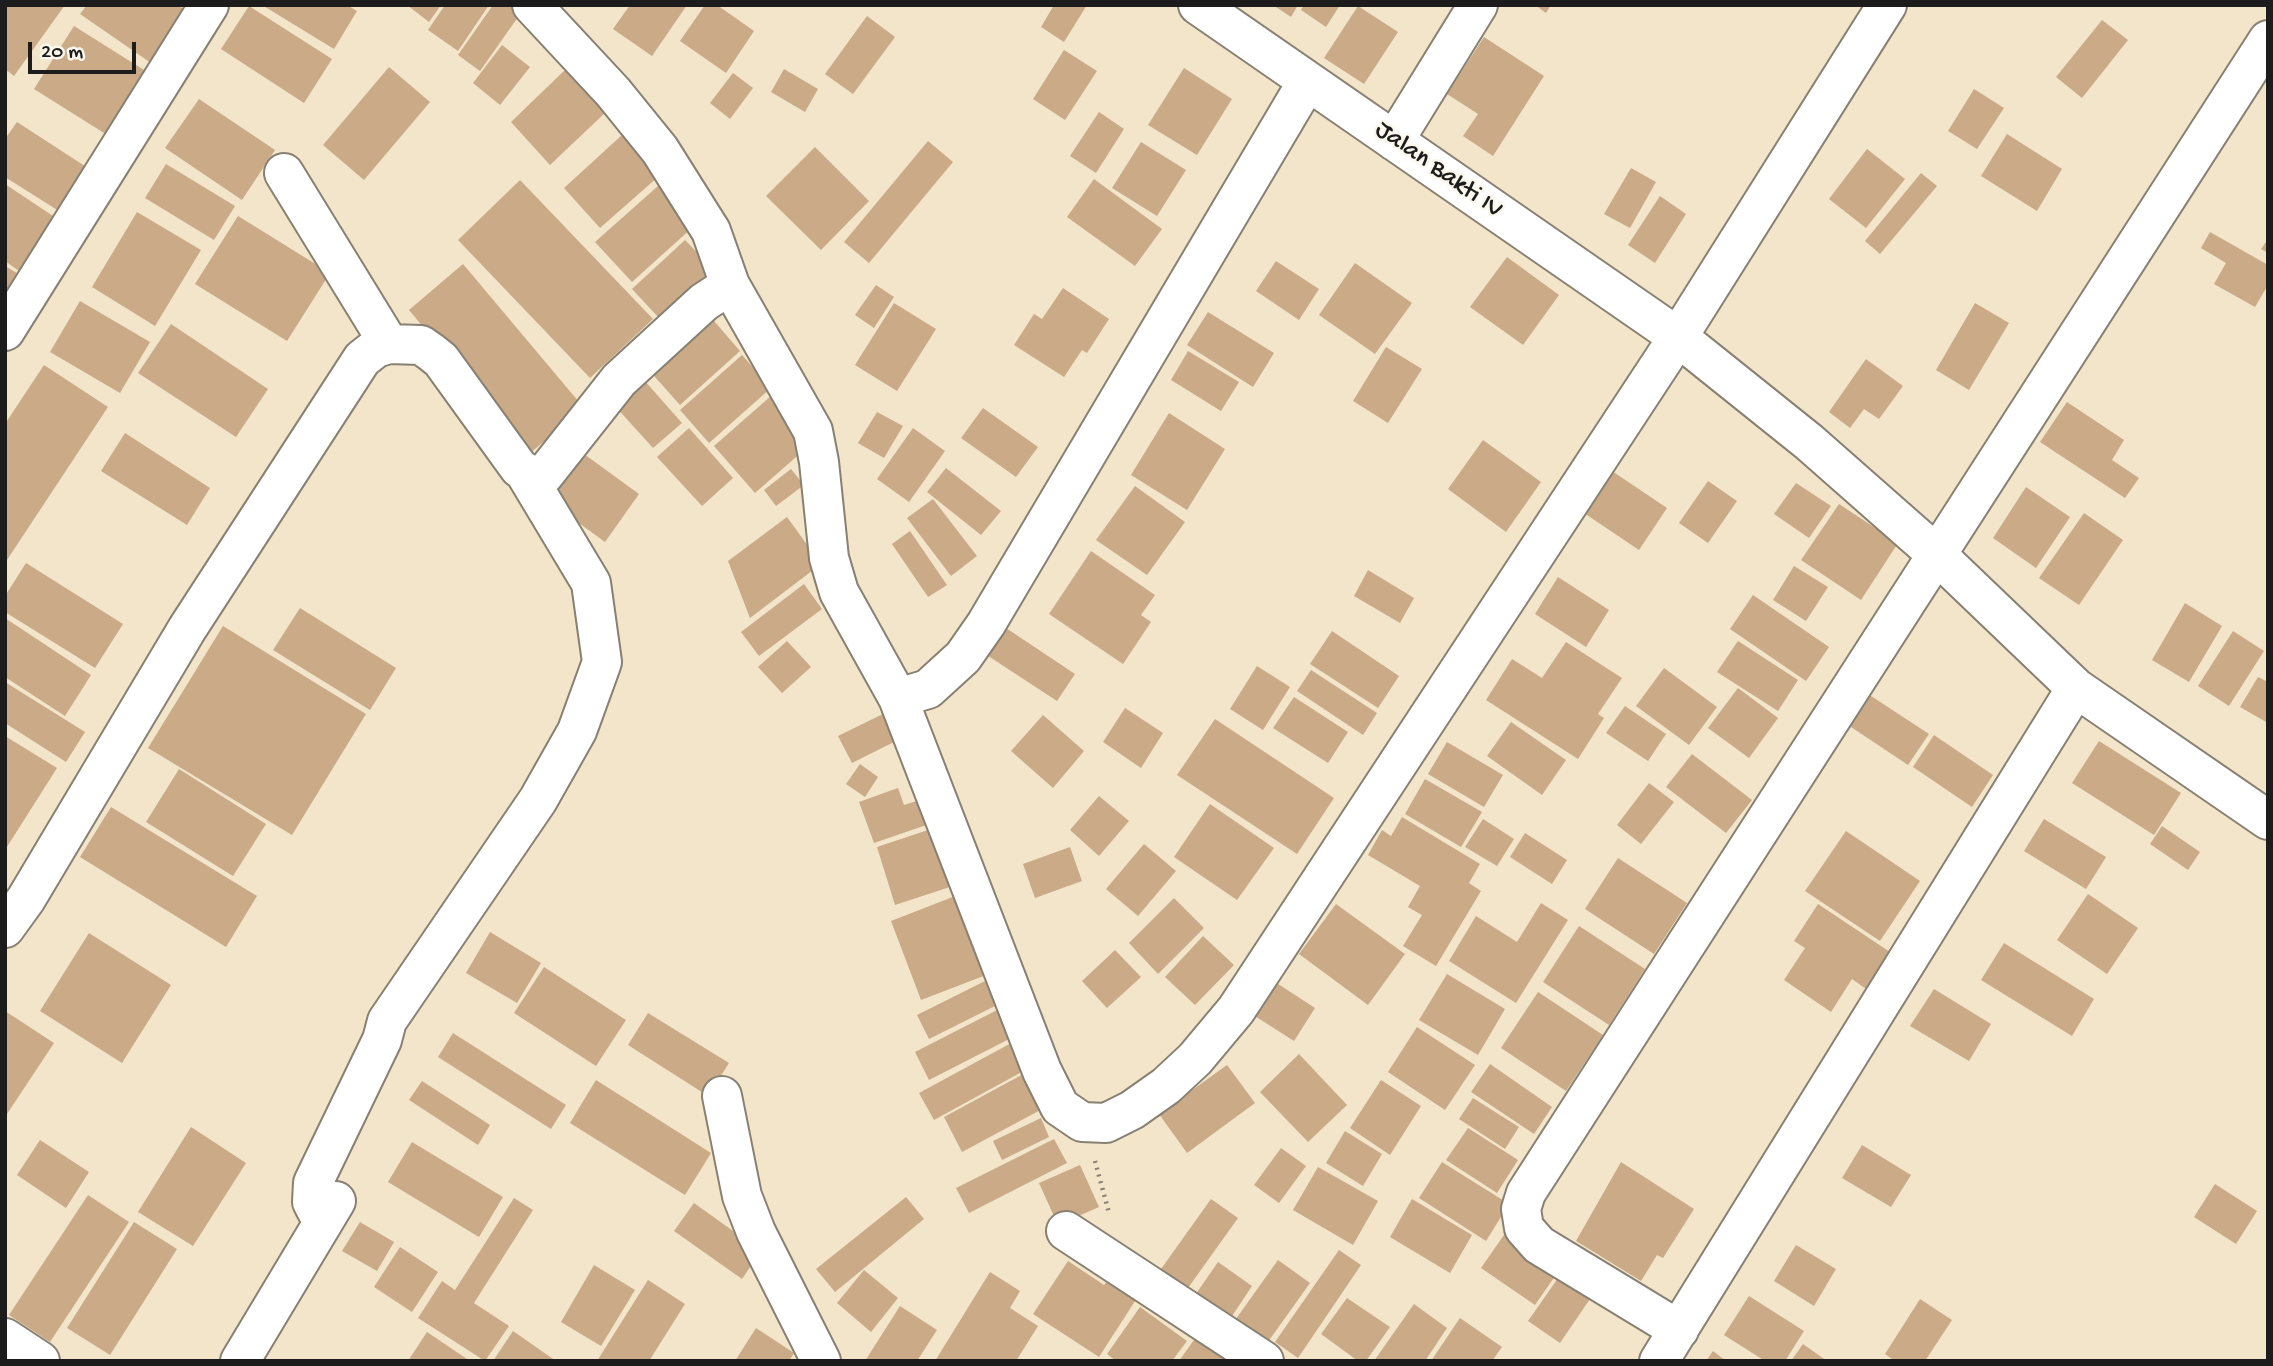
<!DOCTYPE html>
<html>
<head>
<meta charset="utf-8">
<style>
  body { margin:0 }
  #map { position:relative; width:2273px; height:1366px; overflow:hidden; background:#f2e5ca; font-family:"Gochi Hand",sans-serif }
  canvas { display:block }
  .frame { position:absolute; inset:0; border:7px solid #1c1c1c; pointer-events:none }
  .scale { position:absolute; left:28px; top:42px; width:108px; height:32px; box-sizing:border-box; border:4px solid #1c1c1c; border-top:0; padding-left:9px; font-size:21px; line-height:24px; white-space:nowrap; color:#1c1c1c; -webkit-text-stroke:5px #fbf7ec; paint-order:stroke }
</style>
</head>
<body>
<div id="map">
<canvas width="2273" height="1366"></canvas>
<div class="frame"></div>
<div class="scale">20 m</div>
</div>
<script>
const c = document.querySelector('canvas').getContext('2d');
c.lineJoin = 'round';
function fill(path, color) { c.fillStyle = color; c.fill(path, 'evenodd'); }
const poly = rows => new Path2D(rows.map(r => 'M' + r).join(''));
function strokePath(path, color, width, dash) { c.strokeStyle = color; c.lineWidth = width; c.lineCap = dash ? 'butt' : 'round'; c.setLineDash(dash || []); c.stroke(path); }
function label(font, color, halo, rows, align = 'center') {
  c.font = font + ' "Gochi Hand",sans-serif'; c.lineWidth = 5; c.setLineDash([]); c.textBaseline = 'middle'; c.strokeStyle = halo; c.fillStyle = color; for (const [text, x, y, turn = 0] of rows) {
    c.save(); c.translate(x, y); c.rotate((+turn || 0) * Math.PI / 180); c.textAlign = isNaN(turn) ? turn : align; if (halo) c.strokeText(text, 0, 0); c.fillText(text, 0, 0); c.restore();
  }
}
fill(poly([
  [5,5,65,5,14,76,5,69],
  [87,5,178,5,187,12,151,63,80,14],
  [262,5,347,5,357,11,334,49],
  [407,5,441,5,429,22],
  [445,5,489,5,458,51,428,30],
  [493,5,516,5,523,10,480,71,458,55],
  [630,5,687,5,652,56,613,29],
  [705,5,717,5,754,31,726,73,680,41],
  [1054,5,1087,5,1064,42,1041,27],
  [1273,5,1298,5,1291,17],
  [1304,5,1340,5,1326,27,1301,10],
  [1535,5,1551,5,1546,13],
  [249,6,332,59,304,103,221,49],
  [1358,6,1398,32,1364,84,1324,58],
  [867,16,895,37,853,94,825,74],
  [2102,20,2128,40,2082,98,2056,77],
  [74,26,152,75,112,138,34,89],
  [1484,37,1544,76,1493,156,1463,136,1478,114,1447,94],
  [502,45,530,67,500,105,473,83],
  [1064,50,1097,71,1065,120,1033,99],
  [389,67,430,102,364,180,323,145],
  [567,68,607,111,550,165,511,122],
  [1184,68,1232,99,1197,155,1148,125],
  [784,69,818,89,805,112,771,92],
  [733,73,753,88,730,119,710,103],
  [1974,89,2004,108,1977,149,1948,131],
  [199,99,275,150,242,200,165,148],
  [1099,112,1124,129,1096,173,1070,156],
  [17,122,91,170,62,213,5,177,5,139],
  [2007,134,2062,169,2037,211,1981,176],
  [622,135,659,176,600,228,564,188],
  [928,141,953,162,869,263,844,242],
  [1141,142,1186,170,1157,216,1112,188],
  [815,147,869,201,821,250,766,196],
  [1867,149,1905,179,1866,228,1829,199],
  [166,164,235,206,214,240,145,198],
  [1631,168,1656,182,1630,228,1604,214],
  [1921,173,1937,186,1880,254,1865,241],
  [1094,179,1162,229,1135,266,1067,217],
  [520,180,653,319,590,378,458,240],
  [5,184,56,218,19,271,5,261],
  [658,186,693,227,632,282,595,242],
  [1660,196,1686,214,1655,263,1628,245],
  [137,212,201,250,155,326,92,287],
  [238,216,330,273,287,341,195,284],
  [2210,232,2268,265,2268,285,2255,307,2214,284,2226,263,2201,248],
  [2268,239,2268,253,2261,249],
  [685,240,714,270,660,319,632,289],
  [1507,257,1559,295,1523,345,1470,307],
  [1276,261,1319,289,1299,320,1256,291],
  [1355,263,1412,303,1375,354,1319,315],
  [463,264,584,408,529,454,409,310],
  [5,266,17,273,5,293],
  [876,285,894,297,874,328,855,315],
  [1063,288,1109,319,1087,353,1082,350,1064,377,1014,345,1034,314,1042,319],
  [80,301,150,342,120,393,50,352],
  [894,303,936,329,897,391,855,365],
  [1975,303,2009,323,1969,390,1936,370],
  [1208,312,1274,353,1253,387,1187,345],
  [708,314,740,351,680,405,647,368],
  [171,324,268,389,236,437,138,373],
  [1386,347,1422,369,1388,423,1353,401],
  [1188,351,1239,382,1221,411,1171,380],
  [742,355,771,388,709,443,680,410],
  [1866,359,1903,386,1879,419,1864,409,1850,428,1829,412],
  [44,365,108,407,5,563,5,424],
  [644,380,682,423,653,448,615,406],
  [771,396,812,443,755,493,714,446],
  [2067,402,2124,440,2112,460,2139,478,2125,498,2040,442],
  [983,408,1038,447,1016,477,961,438],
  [877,412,903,426,884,458,858,443],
  [1169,413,1225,449,1187,510,1131,475],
  [689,428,733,478,702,506,657,457],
  [913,428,945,451,909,502,877,479],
  [125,433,210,488,187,525,101,471],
  [1483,440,1541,482,1506,532,1448,489],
  [584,454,639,494,605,542,550,502],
  [946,468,1001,511,981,535,927,492],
  [791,469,804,485,776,506,764,490],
  [1612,471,1667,508,1639,550,1584,513],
  [1708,481,1737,501,1708,543,1679,523],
  [1796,483,1831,506,1809,538,1774,514],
  [1135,486,1185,522,1147,575,1096,540],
  [2026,487,2070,517,2036,568,1993,538],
  [933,499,977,556,951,576,907,518],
  [1839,504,1898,543,1861,600,1801,560],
  [2084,513,2123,540,2079,605,2039,578],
  [787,517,821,564,750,618,728,561],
  [910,531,947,585,928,597,892,544],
  [1091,551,1155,595,1141,615,1151,622,1123,664,1049,614],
  [26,563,123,624,95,668,5,612,5,596],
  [1794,566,1828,587,1806,621,1773,600],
  [1368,570,1414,598,1400,623,1354,596],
  [1558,577,1609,610,1586,647,1535,614],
  [804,584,822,609,759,656,741,632],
  [1753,595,1829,647,1806,681,1730,629],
  [2185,603,2222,626,2189,682,2152,660],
  [300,608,396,668,370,710,273,650],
  [5,618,91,675,65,716,5,677],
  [994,620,1075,674,1057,701,976,648],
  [223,626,366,714,292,835,148,748],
  [1332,631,1399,676,1378,708,1310,664],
  [2233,631,2264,651,2229,706,2198,686],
  [787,641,811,667,782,693,758,667],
  [1738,641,1798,680,1778,711,1717,672],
  [1566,642,1622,678,1598,714,1604,718,1578,759,1486,700,1512,659,1542,678],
  [1257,666,1290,687,1263,730,1230,709],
  [1664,668,1717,707,1689,745,1636,706],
  [1311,670,1377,713,1363,735,1297,691],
  [2258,677,2268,682,2268,723,2240,707],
  [5,682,85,732,66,762,5,723],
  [1738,688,1778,718,1749,758,1708,728],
  [1868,694,1929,734,1908,765,1848,725],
  [1294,697,1348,732,1328,763,1273,728],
  [1625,706,1666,734,1648,761,1606,733],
  [1125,708,1163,733,1141,768,1103,742],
  [887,712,900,739,852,763,838,736],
  [1043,715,1084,751,1053,788,1011,751],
  [1215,719,1334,798,1297,854,1177,775],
  [1511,722,1566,760,1542,795,1487,756],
  [1934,735,1993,775,1972,807,1913,767],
  [5,736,57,768,5,850],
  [2099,741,2181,793,2154,835,2072,783],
  [1447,742,1503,775,1484,807,1428,774],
  [1692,754,1752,800,1726,833,1666,787],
  [860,764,878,777,865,797,846,784],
  [179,769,266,824,233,876,146,822],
  [1425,779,1482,812,1461,847,1405,814],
  [1649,783,1674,802,1641,844,1617,825],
  [898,788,904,805,929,797,938,821,874,843,859,802],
  [1099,796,1129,821,1099,856,1070,830],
  [1210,804,1274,848,1237,900,1174,857],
  [111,807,257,896,226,947,80,857],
  [1402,817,1480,864,1469,883,1481,891,1436,966,1403,946,1422,915,1408,907,1420,886,1368,855,1382,830,1391,836],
  [1483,819,1514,839,1497,866,1465,847],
  [2044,819,2106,857,2086,889,2024,851],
  [940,826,959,884,895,905,877,847],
  [2162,826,2200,852,2188,870,2150,844],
  [1846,831,1920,881,1880,941,1805,891],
  [1525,833,1567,860,1552,884,1510,857],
  [1144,844,1176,871,1138,916,1106,889],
  [1070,847,1082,881,1035,898,1023,864],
  [1618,858,1687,903,1654,954,1585,909],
  [963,893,994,972,921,1000,891,921],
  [2088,894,2138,928,2107,974,2057,940],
  [1174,898,1204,928,1158,974,1129,943],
  [1541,903,1568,920,1516,1003,1449,961,1476,916,1517,942],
  [1336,904,1405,954,1368,1005,1299,954],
  [1818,904,1893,954,1869,991,1852,979,1831,1012,1784,980,1805,948,1794,941],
  [1579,926,1645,969,1609,1025,1543,982],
  [490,932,541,963,517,1003,466,973],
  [89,933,171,985,122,1063,40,1011],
  [1203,936,1234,965,1195,1005,1165,977],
  [2004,943,2094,999,2072,1036,1981,980],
  [1115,950,1141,977,1107,1008,1082,981],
  [544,967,626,1020,596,1066,514,1013],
  [1447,974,1505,1009,1478,1055,1419,1020],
  [991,978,1003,1002,929,1039,917,1015],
  [1269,978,1315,1008,1294,1041,1247,1011],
  [1934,989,1991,1024,1969,1061,1910,1026],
  [1538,992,1603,1035,1566,1091,1501,1048],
  [1003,1007,1017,1035,929,1080,915,1052],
  [5,1011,54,1043,5,1117],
  [648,1013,729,1063,708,1096,628,1045],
  [1417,1027,1475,1065,1445,1110,1388,1072],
  [453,1033,566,1105,551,1129,438,1057],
  [1015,1041,1029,1068,934,1120,919,1093],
  [1299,1054,1347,1105,1308,1142,1260,1092],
  [1490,1064,1552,1107,1534,1134,1471,1092],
  [1227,1065,1255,1103,1187,1153,1159,1114],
  [1027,1072,1046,1107,962,1152,944,1117],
  [596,1080,711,1153,685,1195,570,1123],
  [1381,1080,1421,1106,1390,1155,1350,1128],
  [422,1081,490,1125,478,1145,409,1100],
  [1473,1098,1519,1127,1505,1149,1459,1119],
  [1041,1118,1049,1137,1002,1160,993,1141],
  [191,1127,246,1163,193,1246,138,1212],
  [1468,1128,1518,1160,1497,1193,1446,1160],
  [1345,1131,1382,1154,1363,1186,1326,1163],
  [1054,1139,1067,1163,969,1213,956,1188],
  [40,1140,89,1172,66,1208,17,1175],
  [412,1142,503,1197,479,1237,388,1182],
  [1862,1145,1911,1175,1891,1207,1842,1178],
  [1281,1148,1306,1166,1279,1203,1254,1185],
  [1442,1162,1509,1204,1486,1241,1419,1198],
  [1621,1162,1694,1209,1663,1258,1657,1255,1641,1281,1576,1241],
  [1080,1165,1099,1207,1058,1225,1039,1183],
  [1318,1167,1378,1201,1353,1245,1293,1210],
  [2215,1184,2257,1211,2236,1244,2194,1217],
  [88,1195,129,1222,50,1342,9,1315],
  [906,1197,924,1219,835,1292,816,1269],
  [514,1198,533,1210,474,1303,509,1326,485,1361,418,1318,442,1281,455,1290],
  [1211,1199,1238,1218,1178,1302,1151,1283],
  [1412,1199,1472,1235,1450,1273,1390,1237],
  [694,1203,761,1251,742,1279,674,1231],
  [134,1222,177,1249,110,1355,67,1328],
  [360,1222,394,1242,377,1271,342,1251],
  [1506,1232,1560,1269,1535,1305,1481,1268],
  [1796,1245,1836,1269,1814,1306,1774,1281],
  [400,1247,438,1272,412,1312,374,1287],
  [1339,1250,1361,1265,1298,1358,1275,1342],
  [1278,1260,1310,1283,1260,1353,1228,1330],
  [1068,1261,1104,1285,1108,1280,1137,1298,1099,1357,1033,1314],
  [1218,1262,1252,1286,1226,1325,1191,1301],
  [594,1265,635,1290,601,1346,561,1322],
  [864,1270,898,1298,871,1332,837,1303],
  [1563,1271,1594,1293,1560,1343,1528,1321],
  [990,1272,1020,1291,1010,1308,1038,1326,1016,1361,935,1361],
  [648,1280,685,1304,649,1361,597,1361],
  [1749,1296,1804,1331,1785,1361,1765,1361,1724,1335],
  [1347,1298,1390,1327,1366,1361,1358,1361,1321,1334],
  [1920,1299,1952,1320,1925,1361,1895,1361,1885,1354],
  [1414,1304,1447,1328,1425,1361,1374,1361],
  [900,1306,937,1330,917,1361,865,1361],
  [1140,1307,1187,1341,1172,1361,1116,1361,1107,1354],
  [1460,1318,1502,1347,1492,1361,1431,1361],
  [756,1328,794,1353,789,1361,735,1361],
  [513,1331,556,1361,493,1361],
  [427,1332,470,1361,408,1361],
  [1196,1337,1228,1361,1179,1361],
  [1803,1344,1827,1361,1791,1361],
  [1713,1351,1726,1361,1706,1361]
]), '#caaa87');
const street = poly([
  [532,5,613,92,660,150,711,231,730,285],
  [1198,5,1678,337,1809,442,1935,553,2076,688,2268,820],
  [1394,141,1478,5],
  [284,173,389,344],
  [5,331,209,5],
  [898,698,928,689,963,657,986,624,1307,82],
  [5,928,26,899,187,629,362,359,376,348,389,344,421,345,431,352,441,360,519,468,533,477,544,475,619,380,704,302,730,285,813,431,819,462,829,558,839,592,898,698,1042,1071,1060,1107,1082,1122,1106,1123,1132,1110,1166,1086,1195,1059,1236,1010,1678,337,1887,5],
  [722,1096,742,1196,756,1232,821,1361],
  [323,1223,312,1202,313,1183,382,1040,387,1021,538,800,577,731,602,662,591,583,525,473],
  [1066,1231,1264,1361],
  [1679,1330,1539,1245,1524,1228,1521,1209,1526,1193,2268,40],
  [5,1338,40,1361],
  [240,1361,336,1201],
  [1659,1361,2076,688]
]);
strokePath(street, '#878073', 42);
strokePath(poly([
  [1095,1161,1109,1213]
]), '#878073', 4.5, [2, 5]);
strokePath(street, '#fff', 38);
label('26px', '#1c1c1c', '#fbf7ec', [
  ["Jalan Bakti IV",1438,171,35]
]);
</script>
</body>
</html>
